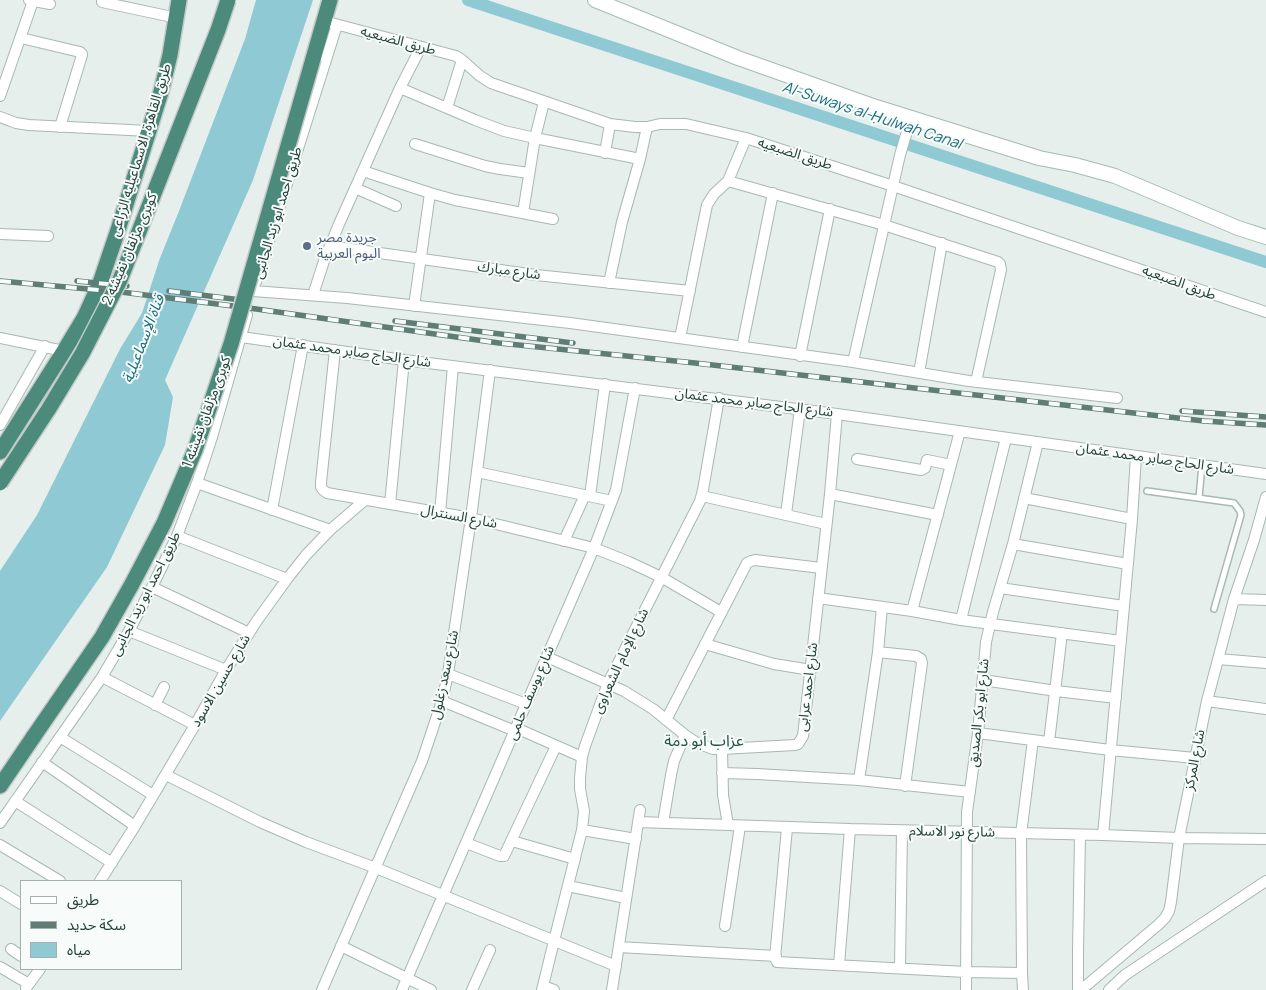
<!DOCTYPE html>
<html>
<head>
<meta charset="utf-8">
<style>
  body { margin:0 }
  #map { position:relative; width:1266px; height:990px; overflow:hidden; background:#e6efeb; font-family:Manrope,"Noto Sans Arabic",sans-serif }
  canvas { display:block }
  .legend { position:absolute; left:20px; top:880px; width:162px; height:90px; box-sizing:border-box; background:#f7fbf9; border:1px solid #a3b1ad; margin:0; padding:6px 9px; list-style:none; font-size:15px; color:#24423a }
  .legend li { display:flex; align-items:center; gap:10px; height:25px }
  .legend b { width:25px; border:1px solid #a3b1ad }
</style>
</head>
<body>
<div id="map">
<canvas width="1266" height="990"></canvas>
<ul class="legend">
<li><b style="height:6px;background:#fff"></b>طريق</li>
<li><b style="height:6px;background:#5f7d75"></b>سكة حديد</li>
<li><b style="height:14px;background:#8ec9d4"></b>مياه</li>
</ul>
</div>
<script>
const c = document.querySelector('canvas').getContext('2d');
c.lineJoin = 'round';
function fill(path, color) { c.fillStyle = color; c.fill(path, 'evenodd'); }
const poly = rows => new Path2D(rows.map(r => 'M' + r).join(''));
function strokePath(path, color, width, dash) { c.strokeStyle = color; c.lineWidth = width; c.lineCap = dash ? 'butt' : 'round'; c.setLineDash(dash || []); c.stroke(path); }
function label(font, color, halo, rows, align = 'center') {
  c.font = font + ' Manrope,"Noto Sans Arabic",sans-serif'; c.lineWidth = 4; c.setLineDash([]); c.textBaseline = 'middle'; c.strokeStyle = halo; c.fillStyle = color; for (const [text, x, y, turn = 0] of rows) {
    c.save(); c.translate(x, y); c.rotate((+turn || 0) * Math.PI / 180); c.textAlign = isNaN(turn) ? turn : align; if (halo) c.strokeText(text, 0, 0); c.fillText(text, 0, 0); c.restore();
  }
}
fill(poly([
  [256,0,313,0,253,180,165,380,173,397,165,445,107,567,0,721,0,571,37,515,120,349,142,313,160,258,179,211,245,39]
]), '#8ec9d4');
strokePath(poly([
  [468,0,1266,262]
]), '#8ec9d4', 12);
const service = poly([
  [1147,491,1234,503,1240,511,1241,515,1214,609],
  [1199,498,1202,465]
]);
const minor = poly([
  [29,0,50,4],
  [102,2,177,18],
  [324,21,456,56,462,60,480,76,491,83,610,124,635,127,647,127,660,124,686,124,746,138,893,186,1266,312],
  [21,38,80,52,82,54,82,55,60,127],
  [400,88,475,120,504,131,535,138,640,159],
  [0,96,33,1],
  [447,108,462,60],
  [0,117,16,123,29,125,149,131],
  [415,144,485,166,500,169,529,173],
  [605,153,610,124],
  [363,171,430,193,455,200,553,219],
  [728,181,884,225,998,262,1000,264,1001,270,976,382],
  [355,188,396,206],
  [523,213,535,138,544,102],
  [0,234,48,236],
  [330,246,536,275,690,291],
  [256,282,337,25],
  [609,283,622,222,640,159,647,127],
  [253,291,347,298,570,323,853,362,969,381,1117,398],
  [313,295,324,261,339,224,400,88,421,47],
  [414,306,430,193],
  [241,337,404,360,837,414,1266,474],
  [0,338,64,351],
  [680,338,707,205,714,194,728,181,746,138],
  [742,347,773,193],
  [335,350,321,482,321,487,323,490,327,493,471,518,594,548,629,562,661,577,721,612],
  [800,356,830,209],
  [853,362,900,155,911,118],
  [919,373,942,243],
  [0,425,45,346],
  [857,459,921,470,925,468,927,460,951,465],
  [477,472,612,501],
  [197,483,330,530],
  [830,494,938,515],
  [590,496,605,384],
  [702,496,826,524],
  [1024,498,1132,519],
  [390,504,404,360],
  [272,510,303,345],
  [440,513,453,366],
  [786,514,800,409],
  [177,536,287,579],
  [564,541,585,495],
  [1013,544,1128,564],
  [152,587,249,633],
  [1000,588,1124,606],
  [818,598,912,611,961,620,1121,641],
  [1234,599,1266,600],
  [912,611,960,431],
  [961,620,1006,438],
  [129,631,226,670],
  [705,644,774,664,811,670],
  [878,652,916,656,921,659,922,663,905,786],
  [547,657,624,691,653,709,685,735,697,743,713,749,722,749,795,745,798,744,803,736,830,494,837,414],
  [1218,659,1266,663],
  [448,674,526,704],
  [102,677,195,725],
  [983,680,1056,691,1116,698],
  [442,701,515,731],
  [1207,701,1266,709],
  [155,705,164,687],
  [666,720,747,563,751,561,755,560,821,568],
  [516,728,582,757],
  [978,733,1110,750,1195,758],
  [60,737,153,795],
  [1049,742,1062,633],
  [722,749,723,795,728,825],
  [42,762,135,826],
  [722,773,757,774,859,780,970,792],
  [166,775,260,822,306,842,376,868,616,966],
  [859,780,878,652,882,607],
  [15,801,112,863],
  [638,822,850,829,1103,835,1179,838,1266,839],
  [0,823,102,677,129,631,152,587,177,536,197,483,212,437,247,315],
  [663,823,671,775,674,761,685,735],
  [787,828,775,958,777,962,966,972,1022,973],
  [582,830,636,839],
  [1103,835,1132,519,1136,456],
  [512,841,575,859],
  [466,843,500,856,504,856,556,746],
  [0,845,60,881],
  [100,881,135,826,195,725,226,670,256,622,287,579,306,555,330,530,365,500],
  [568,886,626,898],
  [0,891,21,904],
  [725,926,740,826],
  [341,946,431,990],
  [619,947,776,956],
  [11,949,21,956],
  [839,965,850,829],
  [0,967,29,984],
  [900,967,902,831],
  [543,986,554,990],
  [26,988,40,969],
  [322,990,422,761,442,701,448,674,471,518,490,370],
  [402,990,594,548,616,490,635,388],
  [472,990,490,950],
  [542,990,554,941,582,830,584,811,580,789,580,778,582,757,585,746,608,683,700,501,703,490,719,398],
  [612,990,640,810],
  [966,990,967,812,978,733,986,642,993,612,1013,544,1038,442],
  [1023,990,1022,973,1021,834,1033,740],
  [1078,990,1078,952,1080,835],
  [1081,990,1158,925,1165,918,1169,911,1171,902,1179,838,1207,701,1234,599,1254,540,1266,497],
  [1109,990,1125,975,1266,881]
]);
const secondary = poly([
  [595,0,738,58,876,107,1039,158,1075,165,1115,176,1238,228,1266,237]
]);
const trunk = poly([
  [313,59,330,0],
  [0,452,64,351,84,318,100,283,118,230,161,92,170,55,179,0],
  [0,786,34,736]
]);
strokePath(service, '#a8b8b2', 8);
strokePath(minor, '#a8b8b2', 12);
strokePath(secondary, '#a4bbb3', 16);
strokePath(trunk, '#c2cac8', 18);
strokePath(service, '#fff', 5);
strokePath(minor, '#fff', 10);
strokePath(secondary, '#fff', 14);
strokePath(trunk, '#4c8a7c', 15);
const rail = poly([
  [0,281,121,292,249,308,499,343,695,363,1204,421,1266,425],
  [77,281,127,286],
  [169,291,241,300],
  [395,321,573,343],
  [1182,411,1266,417]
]);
strokePath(rail, '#5f7d75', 5.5);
strokePath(rail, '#f7fbf9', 4, [11]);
const trunkBridge = poly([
  [0,483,48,410,83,352,120,280,218,30,228,0],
  [34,736,102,637,132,584,164,523,195,450,231,344,313,59]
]);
strokePath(trunkBridge, '#c2cac8', 18, []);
strokePath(trunkBridge, '#4c8a7c', 15);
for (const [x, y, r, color] of [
  [307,246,5,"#5c6f8a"]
]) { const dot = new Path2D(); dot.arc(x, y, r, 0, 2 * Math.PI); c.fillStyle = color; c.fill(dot); strokePath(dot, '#f7fbf9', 2); }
label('14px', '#24423a', '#f7fbf9', [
  ["طريق الضبعيه",398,41,15],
  ["طريق القاهرة, الاسماعيليه الزراعى",141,150,-73],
  ["طريق الضبعيه",795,154,18],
  ["طريق احمد ابو زيد الجانبى",278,213,-73],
  ["كوبرى مزلقان نفيشه 2",130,249,-67],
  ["شارع مبارك",509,271,8],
  ["طريق الضبعيه",1179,283,20],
  ["شارع الحاج صابر محمد عثمان",352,352,8],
  ["شارع الحاج صابر محمد عثمان",754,403,7],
  ["كوبرى مزلقان نفيشه 1",207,412,-70],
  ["شارع الحاج صابر محمد عثمان",1155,459,8],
  ["شارع السنترال",459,517,11],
  ["طريق احمد ابو زيد الجانبى",146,594,-63],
  ["شارع الإمام الشعراوى",621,661,-65],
  ["شارع سعد زغلول",445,675,-78],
  ["شارع حسين الاسود",221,681,-60],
  ["شارع احمد عرابى",808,687,-83],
  ["شارع يوسف حلمى",531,693,-67],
  ["شارع ابو بكر الصديق",979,713,-84],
  ["شارع المركز",1195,760,-79],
  ["شارع نور الاسلام",952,832,1]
]);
label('14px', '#4e5e75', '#f7fbf9', [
  ["جريدة مصر",317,238],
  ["اليوم العربية",317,254]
], 'left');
label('italic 15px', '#1c6f80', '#f7fbf9', [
  ["Al-Suways al-Ḥulwah Canal",872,116,18],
  ["قناة الإسماعيلية",144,339,-69]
]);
label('16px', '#1f5548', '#f7fbf9', [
  ["عزاب أبو دمة",704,742]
]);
</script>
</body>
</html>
